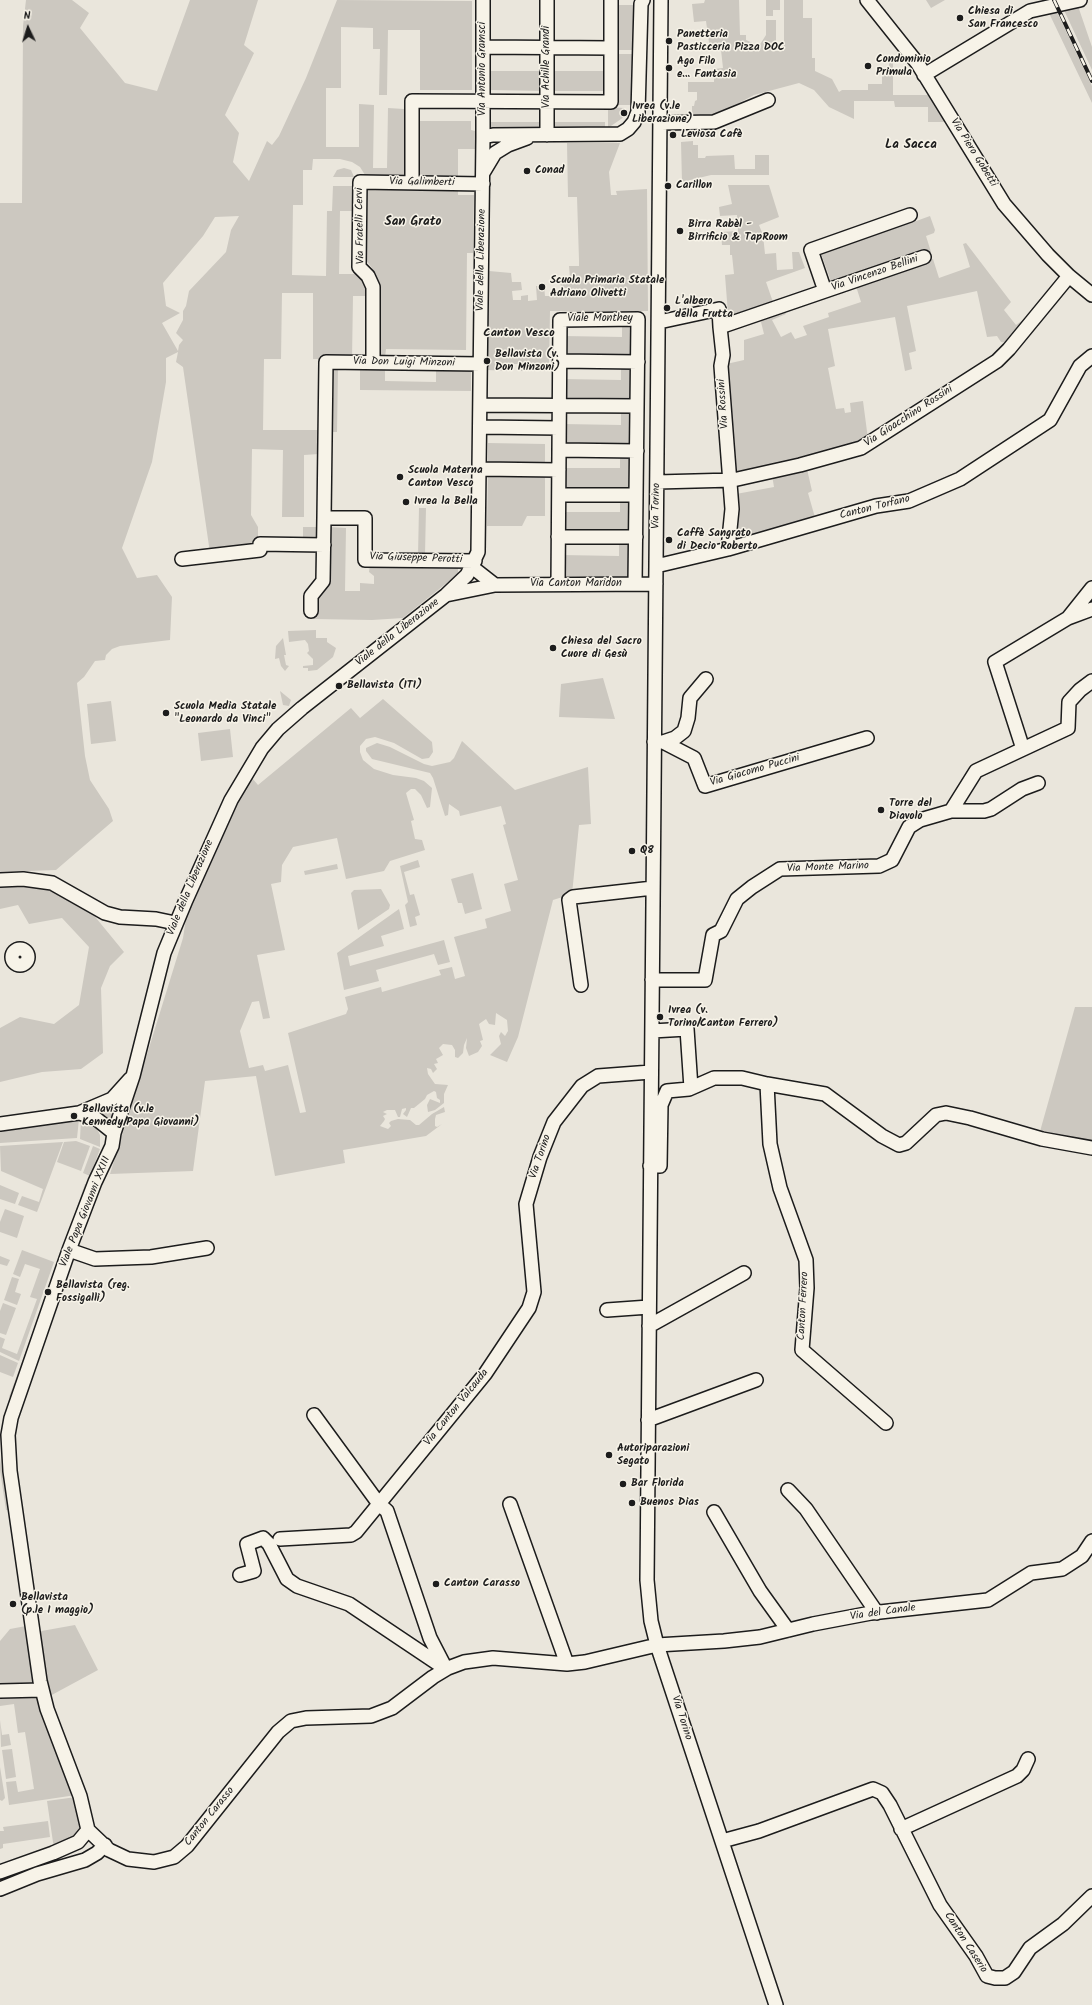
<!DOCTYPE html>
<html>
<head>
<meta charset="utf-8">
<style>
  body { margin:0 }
  #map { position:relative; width:1092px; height:2005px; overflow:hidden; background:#eae6dc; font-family:Kalam,sans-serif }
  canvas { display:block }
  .north { position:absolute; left:8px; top:8px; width:40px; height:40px; -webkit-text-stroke:3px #f7f3e8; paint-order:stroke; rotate:356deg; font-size:11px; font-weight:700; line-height:16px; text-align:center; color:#1c1c1c }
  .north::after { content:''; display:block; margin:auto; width:14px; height:18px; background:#1c1c1c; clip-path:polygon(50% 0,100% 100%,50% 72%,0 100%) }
</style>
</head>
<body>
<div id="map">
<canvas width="1092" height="2005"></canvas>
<div class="north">N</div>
</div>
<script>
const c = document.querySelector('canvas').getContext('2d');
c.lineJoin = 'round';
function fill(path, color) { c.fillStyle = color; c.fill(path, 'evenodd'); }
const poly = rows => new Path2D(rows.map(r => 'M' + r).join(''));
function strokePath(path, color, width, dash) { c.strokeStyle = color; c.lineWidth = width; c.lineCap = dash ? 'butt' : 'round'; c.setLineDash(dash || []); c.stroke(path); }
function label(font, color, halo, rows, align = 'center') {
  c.font = font + ' Kalam,sans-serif'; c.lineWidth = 3; c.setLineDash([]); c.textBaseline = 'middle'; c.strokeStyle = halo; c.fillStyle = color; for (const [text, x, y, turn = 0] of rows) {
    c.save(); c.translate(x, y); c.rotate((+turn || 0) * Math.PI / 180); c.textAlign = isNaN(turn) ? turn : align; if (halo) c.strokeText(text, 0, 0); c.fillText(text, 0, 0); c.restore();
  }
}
fill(poly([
  [26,0,72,0,89,13,80,28,125,83,157,91,190,0,258,0,244,45,254,53,225,115,239,133,233,162,249,181,267,141,272,145,279,136,306,78,337,0,472,1,472,90,420,90,420,30,388,30,387,93,387,95,379,95,380,49,373,49,373,28,341,27,341,88,326,88,326,147,359,147,359,104,374,105,373,168,387,168,388,108,404,109,404,175,365,175,360,167,352,162,340,159,313,159,312,170,303,170,303,205,293,205,292,275,326,276,327,211,332,211,333,186,355,186,355,211,340,211,339,274,362,274,366,279,367,296,353,296,352,359,313,359,313,293,282,293,281,359,264,359,263,430,319,430,319,454,304,455,304,517,282,517,283,450,252,449,251,515,258,527,258,549,210,553,183,367,176,362,178,352,166,358,166,382,152,462,122,548,137,578,157,575,172,597,170,640,120,646,112,649,106,655,105,660,95,661,84,677,77,683,85,756,90,780,109,809,113,821,56,870,0,872,0,203,22,203,23,26],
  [239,216,231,230,226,252,189,291,186,306,183,311,183,320,176,333,183,340,179,345,178,351,162,323,180,313,166,306,163,283,203,236,215,217],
  [705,0,739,0,740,35,746,35,746,40,759,46,766,35,766,20,776,20,776,51,784,51,784,0,803,0,803,18,812,18,812,58,815,58,815,71,832,79,839,92,842,90,868,90,868,84,882,84,882,68,889,68,889,62,893,62,893,95,931,95,948,122,928,122,928,107,895,107,894,101,854,101,854,119,829,107,814,90,799,83,754,95,711,118,692,119,692,106,694,106,695,101,697,100,697,92,688,92,688,82,714,82,714,69,723,68,721,50,710,50,706,21,694,22,692,4,704,3],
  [766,0,780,0,780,10,773,10,773,16,766,16],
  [926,0,945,0,931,8],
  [618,5,634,5,634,50,618,50],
  [1078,6,1092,47,1092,70,1063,8],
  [1056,10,1092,86,1092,103,1048,11],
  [618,54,634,54,634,105,618,105],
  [491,71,543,71,543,91,491,90],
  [555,71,605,71,605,91,555,91],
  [608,107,624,108,624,117,608,128],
  [420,121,471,121,471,130,475,131,475,149,458,149,458,176,419,175],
  [491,122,543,122,543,128,491,128],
  [555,122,605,122,605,129,555,128],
  [693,141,693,145,698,145,698,158,705,158,706,156,734,155,735,169,755,169,755,155,769,155,769,175,711,175,682,182,681,142],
  [567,143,620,143,609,172,611,195,617,195,616,191,647,189,648,311,550,311,549,371,521,371,521,364,510,364,510,371,487,370,489,271,511,273,512,282,521,282,522,290,512,291,513,300,521,300,521,296,528,295,528,301,537,300,536,286,544,286,545,296,552,296,552,292,561,291,561,295,570,295,569,288,561,288,560,279,570,278,569,266,579,266,579,260,577,197,568,197],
  [344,168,351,170,354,177,333,177,337,170],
  [728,185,769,185,779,217,759,225,763,235,765,254,776,253,777,270,793,269,792,252,799,252,805,268,766,282,774,305,735,319,728,314,725,275,734,274,732,255,730,255,730,245,722,245,721,232,738,231,737,215,720,216,719,207,732,204],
  [367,187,458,188,458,195,474,195,473,253,467,253,466,350,386,349,385,358,378,358,377,282,372,268,366,260],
  [930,216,935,230,934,233,926,236,931,252,833,287,820,251,906,221,908,224],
  [966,243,1011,302,1004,310,1016,325,1027,317,1028,318,1008,343,1001,342,997,336,987,337,977,291,907,306,916,351,909,353,912,369,905,371,895,317,828,329,835,366,828,368,836,409,844,408,845,413,851,412,850,403,863,401,868,439,842,450,733,476,722,365,744,360,744,340,764,334,760,318,784,309,786,314,772,320,781,337,791,332,795,339,807,335,803,326,829,317,828,313,861,302,855,283,933,259,939,278,970,267,963,244],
  [622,323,633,323,633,358,564,357,564,336,622,337],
  [621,366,632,367,632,401,564,400,564,379,621,380],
  [360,367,385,368,385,381,436,382,436,368,471,369,471,391,360,390],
  [331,369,338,369,337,432,330,432],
  [621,411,632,411,632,446,564,445,563,424,621,425],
  [488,443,545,444,545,466,488,466],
  [620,455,631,455,631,489,563,489,563,468,620,468],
  [807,469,812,491,808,493,816,521,734,543,736,494,774,487,772,475,785,473,785,476,799,473,799,471],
  [488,473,545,474,545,516,527,516,522,526,487,526],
  [620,499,631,499,631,533,562,533,562,512,620,512],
  [419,508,426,508,425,555,418,555],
  [303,527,321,527,321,541,303,540],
  [329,527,346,528,345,591,360,591,360,583,374,584,374,576,369,572,370,564,458,565,458,574,403,618,372,620,314,619,314,601],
  [619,542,630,542,630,577,562,576,562,555,619,556],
  [316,630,316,638,327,638,327,642,336,648,333,657,317,670,308,671,308,668,303,668,303,666,313,665,313,659,307,653,309,651,308,644,305,640,289,642,288,631],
  [283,638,286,655,284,655,286,665,289,666,285,671,281,666,279,658,275,659,276,646],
  [603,678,615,719,559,717,561,684],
  [280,691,291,700,289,706,283,705],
  [383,699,432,742,433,752,429,758,422,759,394,743,375,737,366,739,360,746,360,752,363,760,374,769,393,775,416,778,424,781,432,788,430,807,427,808,421,795,415,789,411,789,406,793,414,820,411,821,415,839,422,840,425,850,390,861,384,871,346,879,337,838,293,847,282,865,281,882,271,884,285,950,257,955,270,1018,263,1019,259,1001,252,1002,240,1031,249,1068,263,1065,265,1071,288,1065,300,1113,306,1112,288,1033,346,1014,348,1009,345,997,381,987,382,992,441,975,439,970,452,967,455,979,465,976,454,937,487,928,485,919,511,911,504,884,518,880,503,825,506,824,501,806,460,816,459,811,449,804,448,815,445,816,433,778,430,773,372,759,366,751,366,748,377,743,390,747,424,764,432,766,450,762,454,758,462,741,515,790,588,767,591,824,579,825,572,894,553,900,518,1037,507,1062,490,1055,501,1044,499,1036,501,1032,505,1036,508,1031,507,1020,496,1013,495,1025,489,1024,486,1019,479,1024,483,1040,480,1041,482,1046,478,1052,469,1056,466,1048,467,1038,464,1045,463,1053,458,1058,455,1057,455,1050,452,1045,443,1044,439,1048,443,1055,436,1059,438,1063,434,1064,437,1069,433,1073,431,1069,427,1068,428,1074,435,1084,448,1085,444,1094,444,1103,435,1110,428,1112,427,1105,430,1099,440,1103,440,1100,437,1098,436,1092,434,1091,427,1095,425,1099,414,1108,411,1108,407,1117,403,1114,406,1110,406,1108,402,1109,400,1117,398,1117,395,1110,387,1110,383,1112,387,1114,383,1116,385,1119,384,1121,380,1126,388,1129,391,1126,389,1123,391,1121,398,1119,410,1120,416,1125,419,1125,432,1114,444,1107,445,1112,436,1115,435,1119,435,1126,437,1127,442,1124,426,1136,343,1150,345,1163,275,1176,256,1076,205,1081,193,1171,110,1174,183,938,188,905,232,810,252,778,258,785,351,708,360,718],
  [111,701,116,741,91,744,87,704],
  [230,729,233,757,201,761,198,733],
  [418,860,420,867,404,872,410,895,414,894,420,915,415,917,417,925,410,927,405,905,408,902,400,866],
  [337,864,338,869,305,875,304,871],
  [473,873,482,909,465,914,462,903,458,903,451,879],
  [18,883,46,887,68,897,92,913,124,952,110,966,101,988,103,1053,81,1069,42,1072,0,1082,0,1028,20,1017,54,1024,79,1005,89,947,62,918,29,924,18,905,0,909,0,885],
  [381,889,390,905,389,909,358,930,351,893,354,890],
  [399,909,404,929,381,936,384,946,348,956,350,966,444,940,450,962,438,965,434,954,376,970,379,981,344,990,337,953],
  [1075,1007,1092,1007,1092,1145,1039,1135],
  '103 1112a6 6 0 1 1 12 0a6 6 0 1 1-12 0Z',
  [70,1119,79,1119,77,1138,0,1143,0,1131],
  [81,1119,92,1123,97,1129,100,1135,100,1147,80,1139],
  [76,1141,90,1146,81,1171,57,1162,64,1142],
  [63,1142,37,1212,18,1205,22,1196,39,1202,43,1189,1,1171,0,1146],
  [93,1146,100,1149,90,1176,83,1173],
  [85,1184,87,1184,71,1230,69,1230],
  [0,1185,19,1193,15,1204,0,1199],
  [5,1209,24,1216,17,1238,0,1232,0,1222],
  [22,1250,54,1262,19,1361,0,1352,0,1337,5,1339,2,1348,17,1354,37,1299,30,1297,40,1269,25,1264,20,1277,13,1274],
  [0,1256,10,1260,7,1266,0,1264],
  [12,1277,19,1279,15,1292,21,1294,17,1305,4,1300],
  [48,1291,49,1291,11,1398,9,1397],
  [3,1303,16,1308,6,1335,0,1333,0,1311],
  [0,1355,18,1363,13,1377,0,1372],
  [0,1458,8,1510,6,1510,0,1470],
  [75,1625,98,1670,48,1697,36,1632],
  [26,1626,34,1684,0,1688,0,1641,10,1629],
  [36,1694,76,1795,9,1805,6,1782,16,1781,18,1792,34,1789,25,1732,18,1733,14,1704,0,1706,0,1695],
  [0,1720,2,1735,9,1734,11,1745,1,1747],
  [12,1749,16,1777,6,1779,2,1750],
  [0,1767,5,1798,2,1801,0,1800],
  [76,1797,85,1819,81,1833,54,1849,47,1801],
  [48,1821,50,1837,3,1844,3,1848,0,1849,0,1831,4,1831,3,1827]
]), '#ccc8c0');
const minor = poly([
  [547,0,547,135],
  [661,0,647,1580,651,1621,657,1645,776,2005],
  [867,0,918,64,1004,204,1048,255,1069,276,1092,295],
  [483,47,611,48],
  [924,75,1030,11,1080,0],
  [661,123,714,122,768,100],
  [483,137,483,0],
  [483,173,495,153,508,145,527,138],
  [412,183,412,101,611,102,611,0],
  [825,291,811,250,910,215],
  [659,322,719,309,720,327,924,257],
  [720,327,723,355,721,366,732,509,728,549],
  [560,361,638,362],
  [373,362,373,287,368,276,359,267,360,182,483,184],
  [481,405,637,406],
  [481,427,559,428],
  [559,450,637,451],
  [480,469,559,470],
  [657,482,733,480,800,465,861,448,997,361,1009,349,1069,276],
  [559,495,636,495],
  [558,537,636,537],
  [182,559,260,550,260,544,324,545],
  [475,561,365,560,365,518,324,518,326,362,481,364],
  [656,566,728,549,876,506,909,501,960,479,1050,420,1080,366,1092,356],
  [472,567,495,585],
  [558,584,560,320,638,319,635,584],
  [446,595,495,585,656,584],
  [311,611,311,596,323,581,324,518],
  [1068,618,1092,588],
  [654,742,663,742,694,758,705,786,867,738],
  [663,742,675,738,684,731,688,718,690,698,706,679],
  [1023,749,995,662,1068,618,1092,609],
  [951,811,984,811,991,809,1022,789,1038,783],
  [0,880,23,879,52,883,105,913,120,917,156,919,175,923],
  '12 957a8 8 0 1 1 16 0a8 8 0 1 1-16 0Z',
  [652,980,705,980,713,935,721,931,737,899,752,887,780,869,879,866,892,860,909,827,920,820,951,811,976,771,1068,728,1069,702,1080,690,1092,681],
  [581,985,569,900,573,897,653,888],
  [652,1031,687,1029,691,1088],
  [767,1084,770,1144,780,1188,806,1260,807,1288,802,1350,886,1423],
  [79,1113,94,1117,114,1133],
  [0,1124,79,1113,112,1099,130,1079],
  [650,1166,660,1166,661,1105,667,1091,689,1089,714,1078,742,1078,767,1084,825,1094,882,1136,899,1145,906,1143,936,1115,946,1113,970,1118,1042,1139,1092,1148],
  [69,1250,95,1259,151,1257,207,1248],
  [607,1310,649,1307],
  [649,1326,744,1273],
  [648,1420,756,1380],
  [788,1490,806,1509,877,1613],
  [510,1504,567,1664],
  [714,1512,760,1591,788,1630],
  [280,1539,351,1535,356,1532,485,1374,529,1308,534,1292,526,1204,540,1157,554,1122,582,1086,598,1076,651,1072],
  [240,1575,254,1571,247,1544,263,1538,269,1544,287,1579,297,1586,349,1604,446,1669,430,1638,387,1511,379,1504,314,1415],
  [0,1691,42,1690],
  [901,1829,1017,1776,1023,1770,1028,1759],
  [88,1830,80,1796,47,1709,40,1681,10,1471,8,1435,11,1418,69,1250,95,1182,112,1146,114,1133,133,1076,164,953,186,900,231,800,262,748,278,729,302,708,446,595,467,575,478,552,483,137,493,135,620,134,628,129,634,122,638,112,641,4,643,0],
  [88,1830,109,1850,128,1859,154,1862,174,1857,187,1846,278,1732,291,1721,306,1718,371,1716,392,1708,433,1677,448,1668,464,1662,493,1658,567,1664,585,1662,657,1645,724,1641,760,1637,813,1624,871,1613,988,1600,1031,1573,1062,1569,1082,1556,1092,1541],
  [722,1841,759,1831,873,1789,882,1793,890,1805,940,1905,976,1956,987,1976,995,1978,1005,1978,1014,1972,1030,1948,1063,1924,1092,1896],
  [0,1872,53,1853,78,1842,88,1830],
  [0,1889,37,1874,85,1860,97,1853,105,1845]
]);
strokePath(minor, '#1c1c1c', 16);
strokePath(minor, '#f7f3e8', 13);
const rail = poly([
  [1054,0,1092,81]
]);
strokePath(rail, '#1c1c1c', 4);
strokePath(rail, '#f7f3e8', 2.5, [8]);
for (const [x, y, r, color] of [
  [960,18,4,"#1c1c1c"],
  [669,41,4,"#1c1c1c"],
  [868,66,4,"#1c1c1c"],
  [669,68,4,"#1c1c1c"],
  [624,113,4,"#1c1c1c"],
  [673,135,4,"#1c1c1c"],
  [527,171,4,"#1c1c1c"],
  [668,186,4,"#1c1c1c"],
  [680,231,4,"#1c1c1c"],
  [542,287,4,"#1c1c1c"],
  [667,308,4,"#1c1c1c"],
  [487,361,4,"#1c1c1c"],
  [400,477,4,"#1c1c1c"],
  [406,502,4,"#1c1c1c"],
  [669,540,4,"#1c1c1c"],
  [553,648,4,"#1c1c1c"],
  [339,686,4,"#1c1c1c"],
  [166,713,4,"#1c1c1c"],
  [881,810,4,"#1c1c1c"],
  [632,851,4,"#1c1c1c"],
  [660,1017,4,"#1c1c1c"],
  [74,1116,4,"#1c1c1c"],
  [48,1292,4,"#1c1c1c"],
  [609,1455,4,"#1c1c1c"],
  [623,1484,4,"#1c1c1c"],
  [632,1503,4,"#1c1c1c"],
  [436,1584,4,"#1c1c1c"],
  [13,1604,4,"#1c1c1c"]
]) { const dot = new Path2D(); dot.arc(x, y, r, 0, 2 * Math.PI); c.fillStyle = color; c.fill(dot); strokePath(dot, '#f7f3e8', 1.5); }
label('bold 11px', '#1c1c1c', '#f7f3e8', [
  ["Chiesa di",968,12],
  ["San Francesco",968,25],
  ["Panetteria",677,35],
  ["Pasticceria Pizza DOC",677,48],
  ["Condominio",876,60],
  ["Primula",876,73],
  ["Ago Filo",677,62],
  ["e... Fantasia",677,75],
  ["Ivrea (v.le",632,107],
  ["Liberazione)",632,120],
  ["Leviosa Cafè",681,135],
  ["Conad",535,171],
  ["Carillon",676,186],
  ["Birra Rabèl -",688,225],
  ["Birrificio & TapRoom",688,238],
  ["Scuola Primaria Statale",550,281],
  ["Adriano Olivetti",550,294],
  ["L'albero",675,302],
  ["della Frutta",675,315],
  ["Bellavista (v.",495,355],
  ["Don Minzoni)",495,368],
  ["Scuola Materna",408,471],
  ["Canton Vesco",408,484],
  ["Ivrea la Bella",414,502],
  ["Caffè Sangrato",677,534],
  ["di Decio Roberto",677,547],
  ["Chiesa del Sacro",561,642],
  ["Cuore di Gesù",561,655],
  ["Bellavista (ITI)",347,686],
  ["Scuola Media Statale",174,707],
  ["\"Leonardo da Vinci\"",174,720],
  ["Torre del",889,804],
  ["Diavolo",889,817],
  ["Q8",640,851],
  ["Ivrea (v.",668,1011],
  ["Torino/Canton Ferrero)",668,1024],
  ["Bellavista (v.le",82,1110],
  ["Kennedy/Papa Giovanni)",82,1123],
  ["Bellavista (reg.",56,1286],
  ["Fossigalli)",56,1299],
  ["Autoriparazioni",617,1449],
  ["Segato",617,1462],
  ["Bar Florida",631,1484],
  ["Buenos Dias",640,1503],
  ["Canton Carasso",444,1584],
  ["Bellavista",21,1598],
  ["(p.le I maggio)",21,1611]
], 'left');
label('11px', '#1c1c1c', '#f7f3e8', [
  ["Via Achille Grandi",547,67,-90],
  ["Via Antonio Gramsci",483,69,-90],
  ["Via Piero Gobetti",973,153,58],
  ["Via Galimberti",422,183,1],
  ["Via Fratelli Cervi",361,226,-91],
  ["Viale della Liberazione",482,260,-89],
  ["Via Vincenzo Bellini",875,274,-19],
  ["Viale Monthey",600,319],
  ["Via Don Luigi Minzoni",404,363,1],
  ["Via Rossini",724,404,-94],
  ["Via Gioacchino Rossini",909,417,-33],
  ["Via Torino",657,506,-89],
  ["Canton Torfano",875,508,-14],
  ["Via Giuseppe Perotti",416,559,2],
  ["Via Canton Maridon",576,584],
  ["Viale della Liberazione",398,633,-38],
  ["Via Giacomo Puccini",755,771,-16],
  ["Via Monte Marino",828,868,-2],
  ["Viale della Liberazione",191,888,-67],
  ["Via Torino",541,1157,-71],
  ["Viale Papa Giovanni XXIII",86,1212,-68],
  ["Canton Ferrero",804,1306,-87],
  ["Via Canton Valcauda",457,1408,-51],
  ["Via del Canale",883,1613,-8],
  ["Via Torino",681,1718,72],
  ["Canton Carasso",210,1817,-51],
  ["Canton Caserio",965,1943,57]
]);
label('bold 12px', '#1c1c1c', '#f7f3e8', [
  ["Canton Vesco",519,334]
]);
label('bold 13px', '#1c1c1c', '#f7f3e8', [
  ["La Sacca",911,146],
  ["San Grato",413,223]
]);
</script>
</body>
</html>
